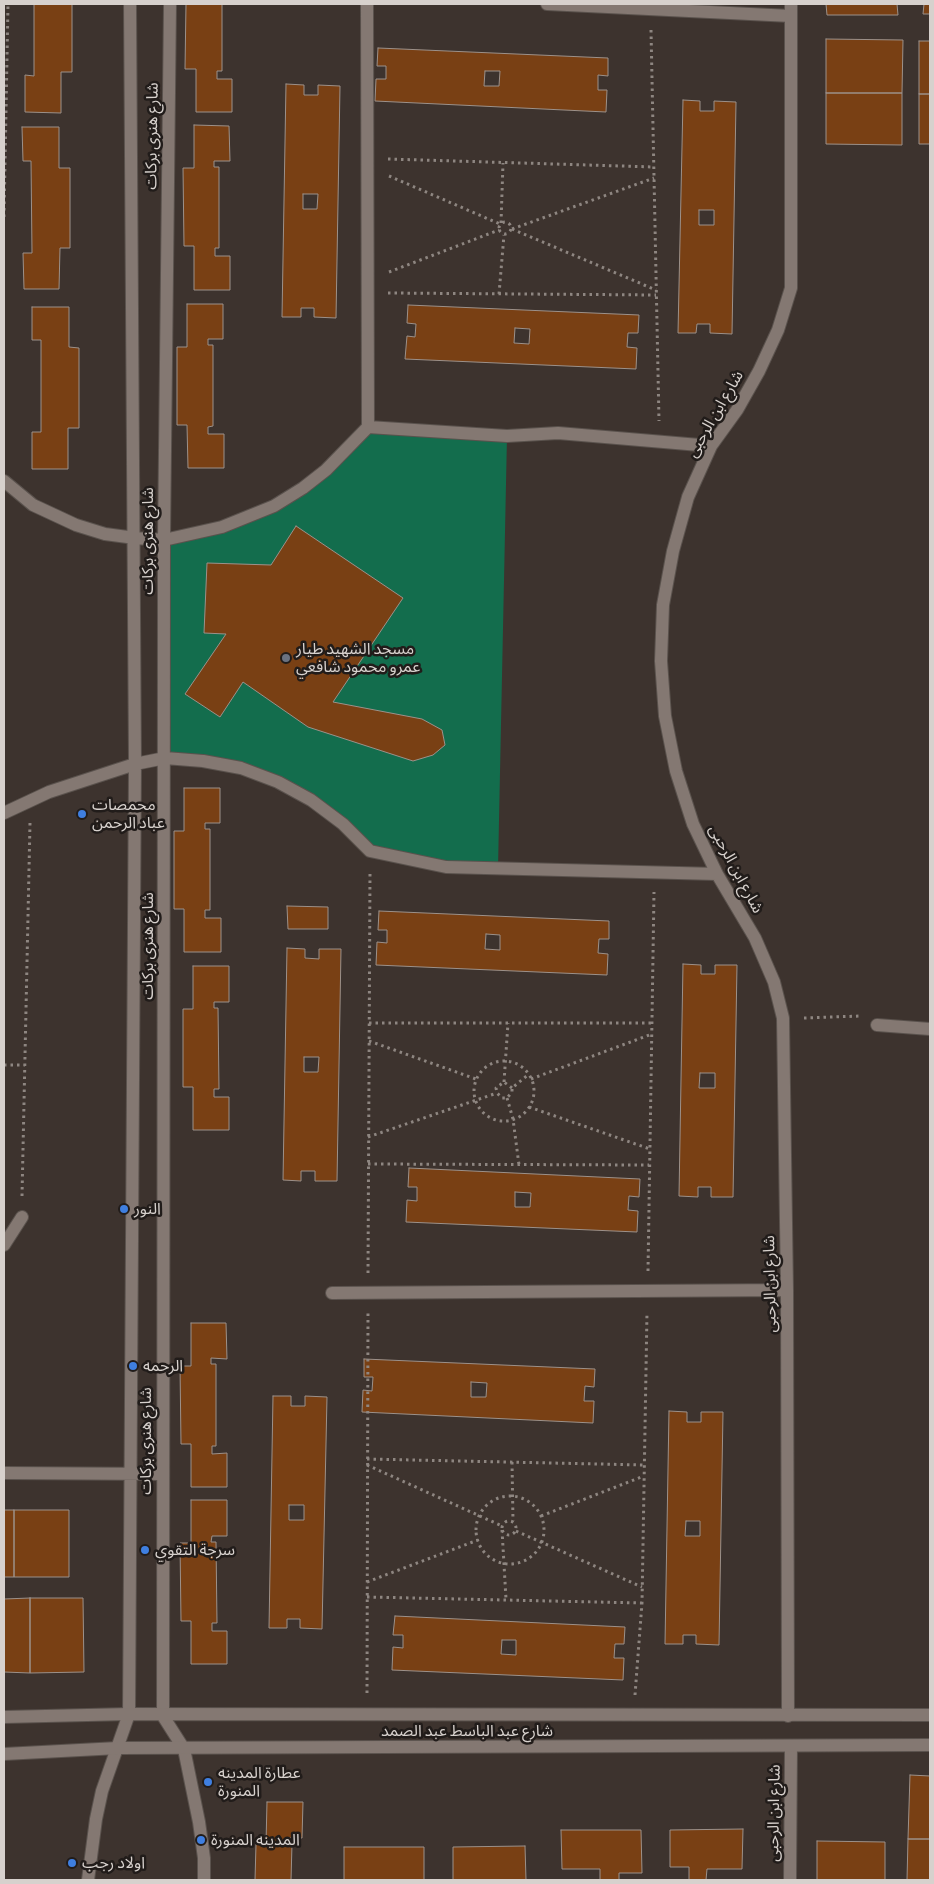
<!DOCTYPE html>
<html>
<head>
<meta charset="utf-8">
<style>
  body { margin:0 }
  #map { position:relative; width:934px; height:1884px; overflow:hidden; background:#3d332e; font-family:"Crimson Pro",serif }
  canvas { display:block }
  .frame { position:absolute; inset:0; border:5px solid #d7d1cd; pointer-events:none }
</style>
</head>
<body>
<div id="map">
<canvas width="934" height="1884"></canvas>
<div class="frame"></div>
</div>
<script>
const c = document.querySelector('canvas').getContext('2d');
c.lineJoin = 'round';
function fill(path, color) { c.fillStyle = color; c.fill(path, 'evenodd'); }
const poly = rows => new Path2D(rows.map(r => 'M' + r).join(''));
function strokePath(path, color, width, dash) { c.strokeStyle = color; c.lineWidth = width; c.lineCap = dash ? 'butt' : 'round'; c.setLineDash(dash || []); c.stroke(path); }
function label(font, color, halo, rows, align = 'center') {
  c.font = font + ' "Crimson Pro","Noto Sans Arabic",serif'; c.lineWidth = 5; c.setLineDash([]); c.textBaseline = 'middle'; c.strokeStyle = halo; c.fillStyle = color; for (const [text, x, y, turn = 0] of rows) {
    c.save(); c.translate(x, y); c.rotate((+turn || 0) * Math.PI / 180); c.textAlign = isNaN(turn) ? turn : align; if (halo) c.strokeText(text, 0, 0); c.fillText(text, 0, 0); c.restore();
  }
}
fill(poly([
  [368,427,507,436,498,869,370,851,278,782,165,758,164,540,274,506]
]), '#136d4d');
const building = poly([
  [34,4,72,4,72,72,61,72,61,113,25,112,25,75,34,76,34,4],
  [186,4,222,4,222,71,217,71,217,79,232,79,232,112,196,112,196,69,185,69,186,4],
  [826,4,897,4,898,15,827,15,826,4],
  [924,4,930,4,930,14,923,14,924,4],
  [826,39,903,40,902,93,826,93,826,39],
  [919,41,930,41,930,94,919,94,919,41],
  [378,48,608,58,608,76,598,75,598,90,607,90,606,112,375,101,376,79,386,79,386,66,377,66,378,48],
  [485,71,500,71,499,86,484,86,485,71],
  [286,84,304,85,304,95,318,95,318,85,340,86,336,318,314,317,314,308,301,308,301,317,282,317,286,84],
  [303,194,318,194,317,209,303,209,303,194],
  [826,93,902,93,902,145,826,144,826,93],
  [919,94,930,94,930,144,919,144,919,94],
  [683,100,700,101,700,111,714,111,714,101,736,102,732,334,710,333,710,324,697,324,696,333,678,333,683,100],
  [699,210,714,210,714,225,699,225,699,210],
  [194,125,229,126,230,161,214,161,214,167,219,167,219,248,215,248,215,256,230,256,230,290,194,290,194,246,184,246,183,168,194,168,194,125],
  [22,127,59,127,59,168,70,168,70,248,60,248,59,289,24,289,23,253,32,253,31,161,23,161,22,127],
  [187,304,223,304,223,339,208,339,208,345,213,345,213,426,208,427,208,434,224,434,224,468,188,468,187,425,177,425,177,347,187,347,187,304],
  [408,305,639,315,638,333,628,333,627,347,637,348,636,369,405,359,407,336,415,337,416,324,407,323,408,305],
  [515,328,530,329,529,344,514,343,515,328],
  [32,307,69,307,69,347,79,348,79,428,68,428,68,469,32,469,32,432,41,432,41,340,32,340,32,307],
  [296,526,403,598,333,702,422,719,442,730,445,745,433,755,413,761,308,727,243,682,220,717,185,694,226,634,204,633,207,563,271,565,296,526],
  [184,788,220,788,220,823,205,823,205,829,210,829,210,910,205,910,205,918,221,918,221,952,184,952,184,909,174,909,174,831,184,831,184,788],
  [287,906,328,907,328,929,288,929,287,906],
  [379,911,609,921,609,939,599,939,598,953,608,954,607,975,376,965,377,942,387,943,387,930,378,930,379,911],
  [486,934,500,935,500,950,485,949,486,934],
  [287,948,305,949,305,958,319,959,319,949,341,949,337,1181,315,1181,315,1171,301,1171,301,1181,283,1180,287,948],
  [304,1057,319,1057,318,1072,304,1072,304,1057],
  [683,964,701,965,701,974,715,974,715,965,737,965,733,1197,711,1197,711,1187,698,1187,698,1197,679,1196,683,964],
  [700,1073,715,1073,715,1088,699,1088,700,1073],
  [193,966,229,966,229,1002,214,1002,214,1008,218,1008,219,1089,214,1089,214,1097,229,1097,229,1130,193,1130,193,1087,183,1087,183,1009,193,1009,193,966],
  [409,1168,640,1179,639,1197,629,1196,628,1210,638,1211,637,1232,406,1222,407,1200,417,1201,417,1187,408,1187,409,1168],
  [515,1192,531,1193,530,1207,515,1207,515,1192],
  [191,1323,226,1323,227,1359,211,1358,211,1364,216,1364,216,1446,212,1446,212,1454,227,1453,227,1487,191,1487,191,1444,181,1444,180,1366,191,1366,191,1323],
  [364,1359,595,1369,594,1387,585,1386,584,1401,594,1401,593,1423,362,1412,363,1390,372,1391,373,1377,364,1377,364,1359],
  [471,1382,487,1383,486,1397,471,1397,471,1382],
  [273,1396,291,1396,291,1406,305,1406,305,1396,327,1397,322,1629,300,1628,300,1619,287,1619,287,1628,269,1628,273,1396],
  [289,1505,304,1505,304,1520,289,1520,289,1505],
  [669,1411,687,1412,687,1422,701,1422,701,1412,723,1412,719,1645,696,1644,696,1635,683,1635,683,1644,665,1644,669,1411],
  [686,1521,700,1521,700,1536,685,1536,686,1521],
  [191,1500,227,1500,227,1536,212,1536,211,1542,216,1542,217,1623,212,1623,212,1631,227,1631,227,1664,191,1664,191,1621,181,1621,180,1543,191,1543,191,1500],
  [4,1510,14,1510,14,1577,4,1577,4,1510],
  [14,1510,69,1510,69,1577,14,1577,14,1510],
  [30,1598,83,1598,84,1672,30,1673,30,1598],
  [30,1598,30,1673,4,1672,4,1599,30,1598],
  [395,1616,625,1627,624,1644,615,1644,614,1658,624,1658,623,1680,392,1670,393,1647,403,1648,403,1635,393,1635,395,1616],
  [502,1640,516,1640,516,1655,501,1654,502,1640],
  [910,1775,930,1776,930,1839,908,1839,910,1775],
  [267,1802,303,1802,302,1838,287,1838,287,1844,292,1844,291,1880,255,1880,256,1844,266,1844,267,1802],
  [743,1829,742,1869,707,1869,706,1880,689,1880,689,1867,670,1867,670,1830,743,1829],
  [561,1830,641,1830,642,1873,619,1873,619,1880,600,1880,600,1869,562,1869,561,1830],
  [908,1839,930,1839,930,1880,907,1880,908,1839],
  [817,1841,885,1842,885,1880,817,1880,817,1841],
  [525,1846,526,1880,453,1880,453,1847,525,1846],
  [344,1847,424,1847,424,1880,344,1880,344,1847]
]);
fill(building, '#794014');
strokePath(building, '#9c918a', 1);
const minor = poly([
  [170,4,164,540,163,1716,184,1749,199,1822,204,1858,204,1880],
  [367,4,368,427],
  [547,4,791,16],
  [4,481,33,505,76,525,105,534,135,538,164,540,222,527,274,506,303,488,326,470,368,427,507,436,558,433,711,446],
  [4,813,49,792,135,764,165,758,203,761,241,768,278,782,311,800,343,824,370,851,446,867,717,874],
  [877,1025,930,1029],
  [4,1245,22,1217],
  [332,1293,787,1290],
  [4,1473,162,1474],
  [788,1716,787,1290,783,1018,774,982,755,938,717,874,693,824,676,771,665,716,661,661,663,605,673,551,688,497,711,446,737,410,759,371,778,330,791,288,791,4],
  [88,1880,96,1819,102,1791,129,1714,135,764,130,4],
  [790,1880,791,1746]
]);
const tertiary = poly([
  [4,1717,129,1714,930,1715],
  [4,1754,118,1748,930,1745]
]);
strokePath(minor, '#5a524d', 14);
strokePath(tertiary, '#5a524d', 14);
strokePath(poly([
  [651,30,659,421],
  [388,159,654,167],
  [389,176,500,224],
  [4,217,8,4],
  '499 228a6 6 0 1 1 12 0a6 6 0 1 1-12 0Z',
  [501,223,503,163],
  [512,229,656,290],
  [512,229,654,178],
  [389,272,499,230],
  [388,293,656,295],
  [499,294,504,235],
  [804,1018,860,1016],
  [369,1023,652,1023],
  [369,1041,476,1079],
  '474 1091a30 30 0 1 1 60 0a30 30 0 1 1-60 0Z',
  [4,1065,25,1065],
  [531,1079,652,1034],
  [504,1082,508,1023],
  [512,1088,504,1082,496,1088,497,1093,502,1098,507,1098,512,1092,512,1088,529,1074],
  [507,1098,513,1119,519,1165],
  [529,1107,650,1149],
  [368,1137,497,1093],
  [368,1164,649,1165],
  [22,1196,30,823],
  [648,1271,654,892],
  [368,1273,370,872],
  [367,1459,644,1465],
  [512,1462,513,1521],
  [367,1465,502,1526],
  '476 1530a34 34 0 1 1 68 0a34 34 0 1 1-68 0Z',
  [541,1516,644,1476],
  '502 1528a7 7 0 1 1 14 0a7 7 0 1 1-14 0Z',
  [502,1530,506,1599],
  [516,1531,642,1587],
  [367,1582,478,1540],
  [367,1597,642,1603],
  [367,1693,368,1312],
  [635,1695,642,1603,647,1312]
]), '#8e8681', 3, [2.5, 4]);
strokePath(minor, '#847872', 12);
strokePath(tertiary, '#847872', 12);
for (const [x, y, r, color] of [
  [286,658,5,"#6b7280"],
  [82,814,5,"#3f7fe0"],
  [124,1209,5,"#3f7fe0"],
  [133,1366,5,"#3f7fe0"],
  [145,1550,5,"#3f7fe0"],
  [208,1782,5,"#3f7fe0"],
  [201,1840,5,"#3f7fe0"],
  [72,1863,5,"#3f7fe0"]
]) { const dot = new Path2D(); dot.arc(x, y, r, 0, 2 * Math.PI); c.fillStyle = color; c.fill(dot); strokePath(dot, '#211c1a', 2); }
label('16px', '#d7d1cd', '#211c1a', [
  ["شارع هنرى بركات",152,136,-89],
  ["شارع ابن الرحبى",715,414,-60],
  ["شارع هنرى بركات",148,541,-90],
  ["شارع ابن الرحبى",736,869,62],
  ["شارع هنرى بركات",148,946,-90],
  ["شارع ابن الرحبى",770,1284,-91],
  ["شارع هنرى بركات",146,1441,-90],
  ["شارع عبد الباسط عبد الصمد",467,1731],
  ["شارع ابن الرحبى",774,1813,-89]
]);
label('16px', '#d7d1cd', '#211c1a', [
  ["مسجد الشهيد طيار",296,649],
  ["عمرو محمود شافعي",296,667],
  ["محمصات",92,805],
  ["عباد الرحمن",92,823],
  ["النور",134,1209],
  ["الرحمه",143,1366],
  ["سرجة التقوي",155,1550],
  ["عطارة المدينه",218,1773],
  ["المنورة",218,1791],
  ["المدينه المنورة",211,1840],
  ["اولاد رجب",82,1863]
], 'left');
</script>
</body>
</html>
